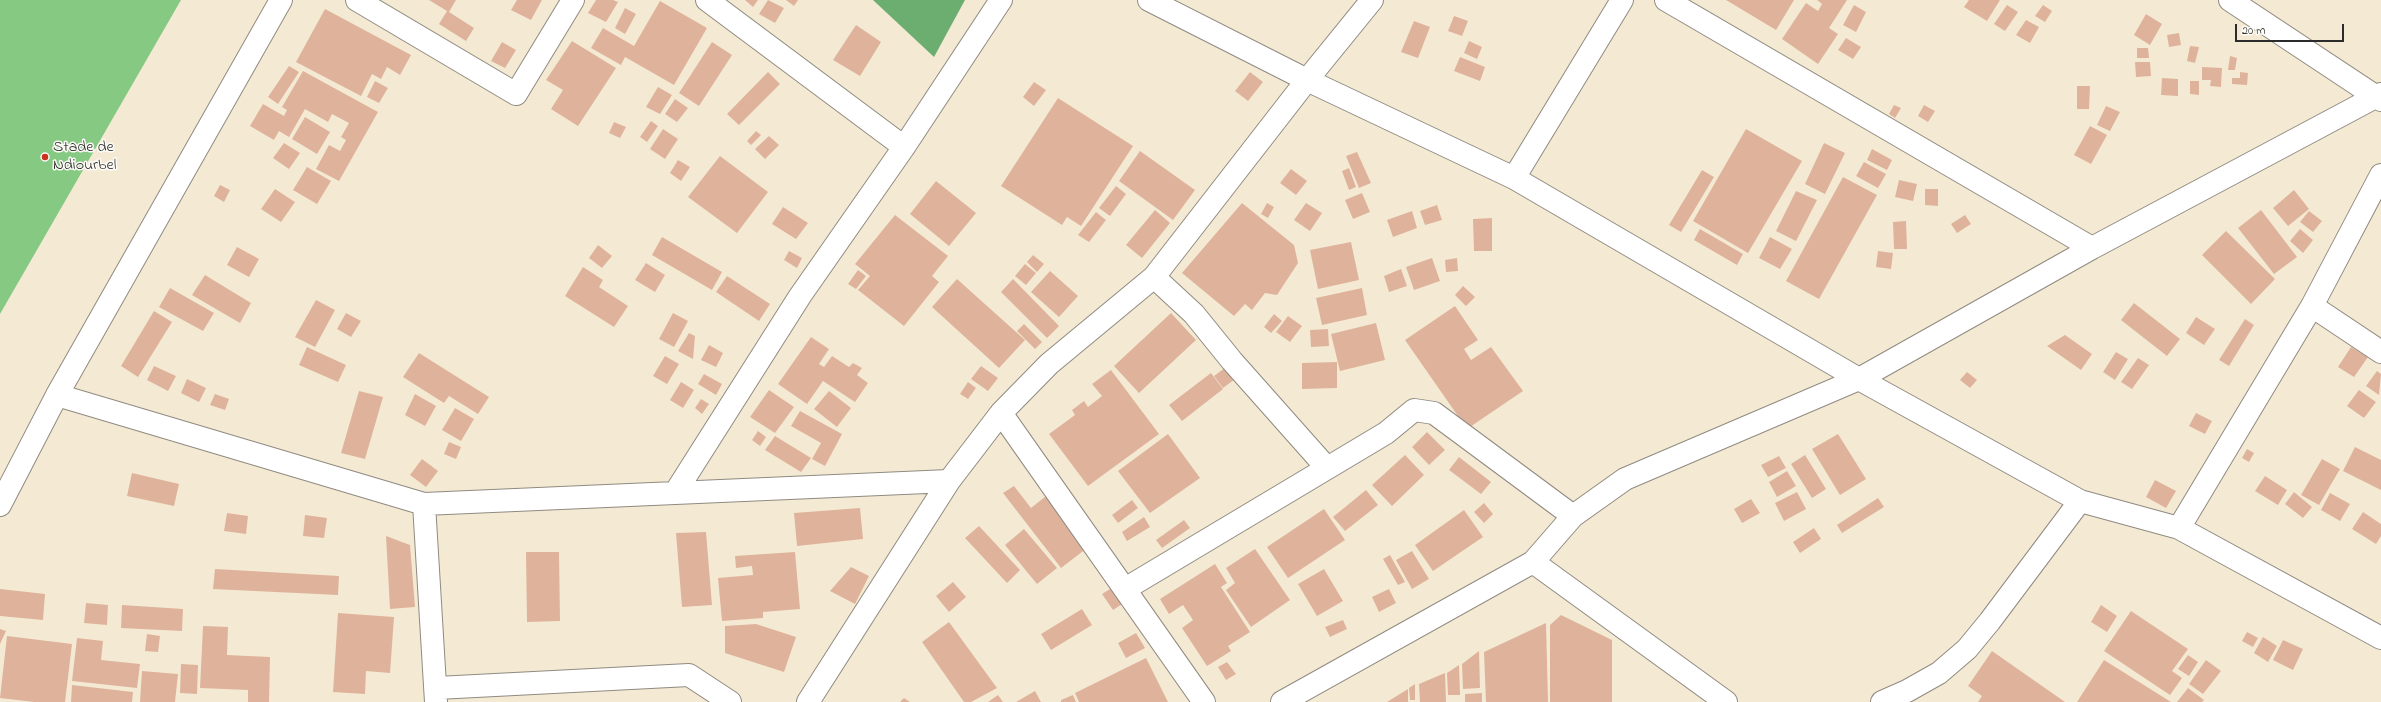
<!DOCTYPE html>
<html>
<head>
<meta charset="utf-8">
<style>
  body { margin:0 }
  #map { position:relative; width:2381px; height:702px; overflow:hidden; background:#f4ead4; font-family:"Indie Flower",sans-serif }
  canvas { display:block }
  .scale { position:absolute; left:2235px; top:24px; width:109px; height:18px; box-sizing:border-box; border:2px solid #2b2b2b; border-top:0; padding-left:5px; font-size:12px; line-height:14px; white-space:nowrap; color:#2b2b2b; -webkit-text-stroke:3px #fdfcf7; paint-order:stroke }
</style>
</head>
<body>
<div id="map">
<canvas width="2381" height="702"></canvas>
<div class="scale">20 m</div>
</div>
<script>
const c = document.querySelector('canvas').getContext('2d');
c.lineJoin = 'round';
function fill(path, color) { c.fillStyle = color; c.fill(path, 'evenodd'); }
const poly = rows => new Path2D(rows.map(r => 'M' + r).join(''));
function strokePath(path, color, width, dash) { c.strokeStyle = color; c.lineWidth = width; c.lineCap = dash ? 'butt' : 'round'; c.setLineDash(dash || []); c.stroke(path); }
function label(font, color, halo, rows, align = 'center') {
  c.font = font + ' "Indie Flower",sans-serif'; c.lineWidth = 3; c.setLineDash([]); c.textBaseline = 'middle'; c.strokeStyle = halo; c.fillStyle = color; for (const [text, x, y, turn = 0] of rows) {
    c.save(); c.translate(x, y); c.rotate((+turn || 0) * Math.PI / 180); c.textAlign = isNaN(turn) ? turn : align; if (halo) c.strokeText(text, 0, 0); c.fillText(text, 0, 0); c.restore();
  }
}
fill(poly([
  [0,0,181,0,0,314]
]), '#85c982');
fill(poly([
  [873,0,965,0,934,57]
]), '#6cad70');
fill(poly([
  [429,0,456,0,449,12,474,28,466,41,439,24,447,11],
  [517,0,542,0,531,20,511,10],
  [596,0,613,0,618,2,606,22,588,13],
  [745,0,758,0,753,7],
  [768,0,784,8,775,23,759,14],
  [786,0,798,0,794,6],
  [1726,0,1794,0,1776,30],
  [1817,0,1847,0,1829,28,1838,34,1818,64,1782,39,1806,3,1818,11,1822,4],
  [1969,0,2000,0,1987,21,1964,7],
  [660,1,707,28,674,85,625,57,621,65,591,48,603,28,634,46],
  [1854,5,1866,12,1856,32,1843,25],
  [2007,5,2018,12,2005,31,1994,24],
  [2043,5,2052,11,2045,22,2035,16],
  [625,8,636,14,625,34,615,28],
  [325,9,411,55,400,75,387,67,381,79,372,74,361,96,296,62],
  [2146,14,2162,24,2150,45,2134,35],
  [1454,16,1468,21,1462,36,1448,31],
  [2026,20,2039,27,2030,43,2016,35],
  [1414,21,1430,27,1418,58,1401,52],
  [856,25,881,42,860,76,833,60],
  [2179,33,2181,45,2169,47,2167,35],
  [1846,38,1861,47,1853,59,1838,50],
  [572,41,616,68,578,126,551,109,563,90,546,80],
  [1469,41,1482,47,1477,59,1464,53],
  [502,42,516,50,505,68,491,61],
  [712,42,732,55,699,106,679,93],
  [2190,46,2199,47,2195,63,2187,61],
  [2137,48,2148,48,2149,58,2137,58],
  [2230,56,2237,58,2235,70,2228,70],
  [1460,57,1485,67,1480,81,1454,71],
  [2135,62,2150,62,2151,76,2136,77],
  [289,66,299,72,278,104,268,97],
  [2202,67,2222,68,2221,87,2210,86,2211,80,2202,80],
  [303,71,378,112,339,181,316,169,329,145,340,151,346,140,341,137,349,123,332,114,328,122,305,109,289,137,279,131,274,140,250,126,263,104,284,116,287,110,282,107],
  [768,72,780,84,739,125,727,114],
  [1250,72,1263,82,1248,101,1235,91],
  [2240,72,2248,73,2247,85,2232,84,2232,78,2240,78],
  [2162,78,2178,79,2178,96,2161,95],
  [375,81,388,88,379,103,367,97],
  [2190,81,2199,81,2199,95,2190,94],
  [1034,82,1046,90,1034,106,1023,97],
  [2077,86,2090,86,2089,109,2077,109],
  [658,87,672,95,660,114,646,107],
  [1058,98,1133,146,1081,226,1067,217,1062,225,1001,186],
  [675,99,688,108,677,122,665,114],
  [1894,105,1901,108,1895,118,1889,114],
  [1924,105,1935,111,1928,122,1918,116],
  [2106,106,2120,112,2110,131,2097,125],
  [305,117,330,132,317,154,292,139],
  [651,121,658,126,647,142,640,137],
  [614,122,626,127,620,138,609,133],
  [2090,126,2107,135,2091,164,2074,155],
  [663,129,678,139,665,159,650,149],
  [1746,129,1802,161,1748,253,1693,221],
  [756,131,761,135,751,145,747,141],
  [769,136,779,145,765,159,755,149],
  [284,143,300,153,289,169,273,158],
  [1824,143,1845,153,1825,194,1805,184],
  [1872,149,1892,160,1887,170,1867,160],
  [1140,151,1195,190,1173,220,1119,181],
  [1357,152,1371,183,1359,188,1346,156],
  [720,156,768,192,737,233,688,197],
  [678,160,690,167,681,181,670,173],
  [1864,162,1886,174,1878,188,1856,176],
  [307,167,331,181,317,204,293,190],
  [1349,168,1356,187,1349,190,1342,171],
  [1291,169,1307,181,1296,195,1280,183],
  [1702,170,1714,177,1681,232,1669,225],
  [1843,177,1877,195,1819,299,1786,281],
  [1899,180,1917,184,1913,201,1895,197],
  [936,181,976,213,949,246,910,214],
  [220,185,230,190,224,202,214,196],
  [1116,186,1126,194,1110,216,1099,208],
  [275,189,295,202,281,222,261,209],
  [1925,189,1938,189,1938,206,1925,205],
  [2294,190,2309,209,2288,226,2273,208],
  [1796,191,1817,200,1796,241,1776,231],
  [1362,193,1370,212,1353,219,1345,200],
  [1242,203,1294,245,1298,263,1277,295,1265,293,1252,310,1245,304,1234,316,1182,273],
  [1267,203,1274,207,1268,218,1261,214],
  [1306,203,1322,213,1310,231,1294,220],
  [1437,205,1442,220,1425,225,1420,211],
  [783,207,808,223,796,239,772,224],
  [1155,210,1170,223,1142,258,1126,245],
  [2261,210,2297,257,2274,274,2238,228],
  [1412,211,1417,228,1393,237,1387,220],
  [2309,211,2322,221,2313,232,2300,222],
  [1096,212,1106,220,1089,242,1078,235],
  [895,215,948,256,932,276,939,282,904,326,858,290,870,276,855,264],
  [1965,215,1971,224,1957,233,1951,224],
  [1492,218,1492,251,1474,251,1473,219],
  [1906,221,1907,249,1894,249,1893,222],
  [1700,229,1743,254,1737,265,1694,240],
  [2300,229,2313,240,2303,253,2290,241],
  [2226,231,2275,279,2251,304,2202,255],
  [662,237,722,272,712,290,652,255],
  [1770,237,1792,249,1780,269,1759,258],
  [1351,242,1359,280,1318,289,1310,250],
  [598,245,612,256,602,268,589,258],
  [237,247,259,259,249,277,227,265],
  [789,251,802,258,797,268,784,260],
  [1878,251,1893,253,1891,269,1876,267],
  [1033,255,1044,264,1037,272,1027,262],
  [1432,258,1440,281,1414,290,1406,267],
  [1457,258,1458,271,1446,272,1445,260],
  [646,263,665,275,655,292,635,280],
  [1025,264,1036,273,1026,285,1015,276],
  [583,267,603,280,599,287,628,306,614,327,565,296],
  [1401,269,1407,286,1389,292,1384,276],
  [858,270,866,276,856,289,848,284],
  [1050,271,1078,296,1059,317,1031,292],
  [205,275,251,303,240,323,192,295],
  [727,276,770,304,759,321,716,292],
  [957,279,1025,340,999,368,932,307],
  [1013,279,1059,326,1047,338,1001,292],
  [1463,286,1475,297,1466,306,1455,295],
  [170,288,214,313,203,331,159,307],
  [1362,288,1367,315,1322,325,1316,298],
  [316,300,335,310,315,347,295,337],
  [2134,303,2180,339,2167,356,2121,320],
  [1455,306,1478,340,1464,349,1471,360,1491,347,1523,391,1467,429,1405,340],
  [154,311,172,322,138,377,121,366],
  [346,313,361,321,351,337,337,329],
  [673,313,688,321,674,347,659,339],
  [1171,313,1196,340,1139,393,1114,366],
  [1274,314,1282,321,1271,333,1264,327],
  [1288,316,1302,326,1290,342,1276,332],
  [2196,317,2215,329,2204,345,2186,333],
  [2245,319,2254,325,2229,366,2219,360],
  [1376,323,1385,360,1340,371,1331,334],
  [1024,324,1042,342,1035,349,1017,331],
  [1328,329,1329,346,1311,347,1310,330],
  [689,333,695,336,693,359,678,351],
  [2065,335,2092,354,2081,370,2047,346],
  [811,337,829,349,819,364,824,367,832,356,849,367,853,363,862,368,857,375,868,383,855,402,823,381,807,404,778,384],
  [709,345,723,353,716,367,701,360],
  [307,347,346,365,338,382,299,365],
  [2351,347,2368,357,2354,377,2338,367],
  [2116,352,2128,359,2115,380,2103,372],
  [419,353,489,397,478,414,449,396,444,403,403,377],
  [665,356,679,364,667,384,653,376],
  [2138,358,2149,365,2132,389,2121,382],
  [1337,362,1337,388,1302,389,1302,363],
  [154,366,176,376,168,391,147,380],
  [981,366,998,378,988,391,971,379],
  [1226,367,1235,379,1223,388,1214,376],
  [1111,370,1159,434,1088,486,1049,434,1075,415,1072,410,1084,401,1088,407,1102,396,1092,384],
  [2377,371,2381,374,2379,395,2366,386],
  [1967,372,1977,380,1970,388,1960,380],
  [1211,373,1223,389,1182,421,1169,405],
  [704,374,722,384,716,395,698,384],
  [187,379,206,388,199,402,181,393],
  [681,382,694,390,683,408,670,400],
  [968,382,976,388,968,399,960,394],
  [769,390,794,407,775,433,750,417],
  [2359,390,2376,402,2364,418,2347,406],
  [359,391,383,397,365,459,341,453],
  [829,391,851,408,837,427,814,409],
  [215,394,229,399,225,410,210,405],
  [415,394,436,406,425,426,405,415],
  [701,399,709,404,702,414,695,408],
  [455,408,474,419,461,441,442,430],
  [800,411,842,434,825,466,812,459,821,443,791,426],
  [2196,413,2212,421,2205,434,2189,426],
  [758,431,766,437,760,446,752,440],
  [1427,432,1445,450,1429,465,1412,447],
  [1168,434,1200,478,1150,513,1118,471],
  [1838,434,1866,479,1840,495,1812,449],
  [775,436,811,458,801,472,765,450],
  [449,442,461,447,456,459,444,454],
  [2355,447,2381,460,2381,490,2343,471],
  [2247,449,2254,453,2249,462,2242,458],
  [1405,455,1424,475,1392,506,1372,485],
  [1805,455,1826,489,1812,498,1791,464],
  [1779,456,1786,468,1768,477,1761,465],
  [1459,457,1491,482,1481,494,1449,470],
  [422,459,438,471,426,487,410,475],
  [2322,459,2340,469,2319,505,2301,495],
  [1787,471,1796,486,1777,497,1769,482],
  [132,473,179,484,174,506,127,496],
  [2265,476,2287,490,2278,505,2255,491],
  [2155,480,2176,491,2166,508,2146,497],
  [1014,486,1031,508,1051,492,1091,545,1061,568,1003,493],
  [1366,490,1378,505,1345,531,1333,517],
  [1797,492,1806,509,1784,521,1775,503],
  [2294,492,2312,507,2303,518,2285,504],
  [2330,493,2350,504,2340,521,2321,510],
  [1878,498,1884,507,1842,533,1837,525],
  [1751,499,1760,513,1742,523,1734,509],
  [1132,500,1138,508,1118,523,1112,515],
  [1484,503,1493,514,1484,523,1474,512],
  [860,508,863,539,797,546,794,513],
  [1324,509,1345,540,1288,578,1267,547],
  [1464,510,1483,537,1433,571,1415,545],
  [2363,512,2381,524,2381,536,2376,544,2352,529],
  [227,513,248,516,246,534,224,531],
  [305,515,327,518,324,538,303,536],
  [1144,517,1150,527,1127,541,1122,532],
  [1184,520,1190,528,1162,548,1156,540],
  [979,526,1020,570,1007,583,965,538],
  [1814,528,1821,539,1800,553,1793,542],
  [1024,529,1057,568,1037,584,1005,545],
  [706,532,712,605,682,607,676,533],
  [386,536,410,545,415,607,390,609],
  [1255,549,1290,600,1251,627,1226,590,1235,583,1226,568],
  [1412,551,1429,579,1412,589,1396,560],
  [526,552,559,552,560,621,527,622],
  [795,552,800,609,763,612,763,618,722,621,718,578,753,575,752,566,736,568,735,556],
  [1390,555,1405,582,1398,585,1383,559],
  [1215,564,1227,583,1221,587,1250,632,1228,646,1231,651,1207,666,1182,628,1193,620,1183,605,1169,614,1160,599],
  [851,567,869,576,855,604,830,591],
  [215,569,339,576,338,595,213,589],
  [1324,569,1343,601,1317,616,1298,584],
  [953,582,966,597,949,612,936,596],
  [1115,586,1125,602,1113,610,1102,594],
  [0,589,45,594,43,620,0,616],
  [1389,589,1396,603,1379,612,1372,597],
  [86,603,108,605,107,625,84,623],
  [122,605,183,609,182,631,121,628],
  [2101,605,2117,616,2107,632,2091,622],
  [1082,609,1092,625,1051,650,1041,634],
  [2131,611,2188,649,2172,671,2182,678,2170,695,2104,651],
  [338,613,394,617,390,673,366,671,365,694,333,692],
  [1561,615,1612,640,1612,702,1550,702,1550,625],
  [1343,620,1347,629,1330,637,1325,627],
  [949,622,997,688,971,702,964,702,922,642],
  [1546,623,1548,702,1486,702,1484,652],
  [756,624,796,637,784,672,725,653,725,626],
  [203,626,228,627,227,655,270,657,269,702,248,702,248,690,200,688],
  [0,629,6,631,0,644],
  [2247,632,2258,638,2253,647,2242,641],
  [1136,633,1145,648,1126,658,1118,643],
  [147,634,160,636,158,652,145,651],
  [7,636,72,644,65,702,34,702,0,698],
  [2263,637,2277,646,2268,662,2254,653],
  [77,638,103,641,101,660,140,664,137,688,72,681],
  [2283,640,2303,649,2293,670,2273,660],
  [1479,651,1480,688,1463,689,1462,664],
  [1992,651,2065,702,1978,702,1982,696,1968,686],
  [2188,655,2198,662,2189,676,2178,669],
  [1146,658,1168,702,1079,702,1075,693],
  [2104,660,2171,702,2077,702],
  [2206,660,2221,671,2203,694,2189,684],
  [1227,662,1236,674,1226,680,1218,667],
  [181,664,198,665,197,694,180,693],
  [1459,665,1460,695,1448,695,1447,673],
  [142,671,178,674,175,702,140,702],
  [1445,673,1446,702,1420,702,1419,684],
  [1415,684,1415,700,1410,700,1409,688],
  [72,685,133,692,132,702,71,702],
  [2188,688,2204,700,2202,702,2177,702],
  [1408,689,1408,702,1387,702],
  [1035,691,1041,702,1016,702],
  [1482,693,1482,702,1465,702,1465,694],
  [998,695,1003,702,988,702],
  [1073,695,1076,702,1061,702,1061,700],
  [904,698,910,702,900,702]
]), '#dfb39b');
const minor = poly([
  [357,0,516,94,573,0],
  [707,0,904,147],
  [1149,0,1307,80,1514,178,1859,379,2080,501,2179,528,2381,638],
  [1666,0,2092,248],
  [2230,0,2381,100],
  [1514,178,1622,0],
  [1154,277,1194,314,1232,361,1327,468],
  [2312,306,2381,352],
  [57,395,424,504,949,481],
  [1001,413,1204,702],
  [675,493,800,296,904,147,1001,0],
  [424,504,436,702],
  [0,505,57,395,281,0],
  [2179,528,2312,306,2381,175],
  [1533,562,1726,702],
  [1125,589,1386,433,1414,410,1434,413,1573,516],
  [437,688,689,675,730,702],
  [808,702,949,481,1001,413,1049,364,1154,277,1307,80,1372,0],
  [1282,702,1533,562,1573,516,1625,479,1859,379,2092,248,2381,94],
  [1882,702,1907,691,1939,673,1967,649,1990,621,2080,501]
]);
strokePath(minor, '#908a80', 24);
strokePath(minor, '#fff', 22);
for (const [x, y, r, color] of [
  [45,157,4,"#c8321e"]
]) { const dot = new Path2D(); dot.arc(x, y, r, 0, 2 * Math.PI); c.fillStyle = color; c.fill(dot); strokePath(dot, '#fdfcf7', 1.5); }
label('16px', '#2b2b2b', '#fdfcf7', [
  ["Stade de",53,148],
  ["Ndiourbel",53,166]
], 'left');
</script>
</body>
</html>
